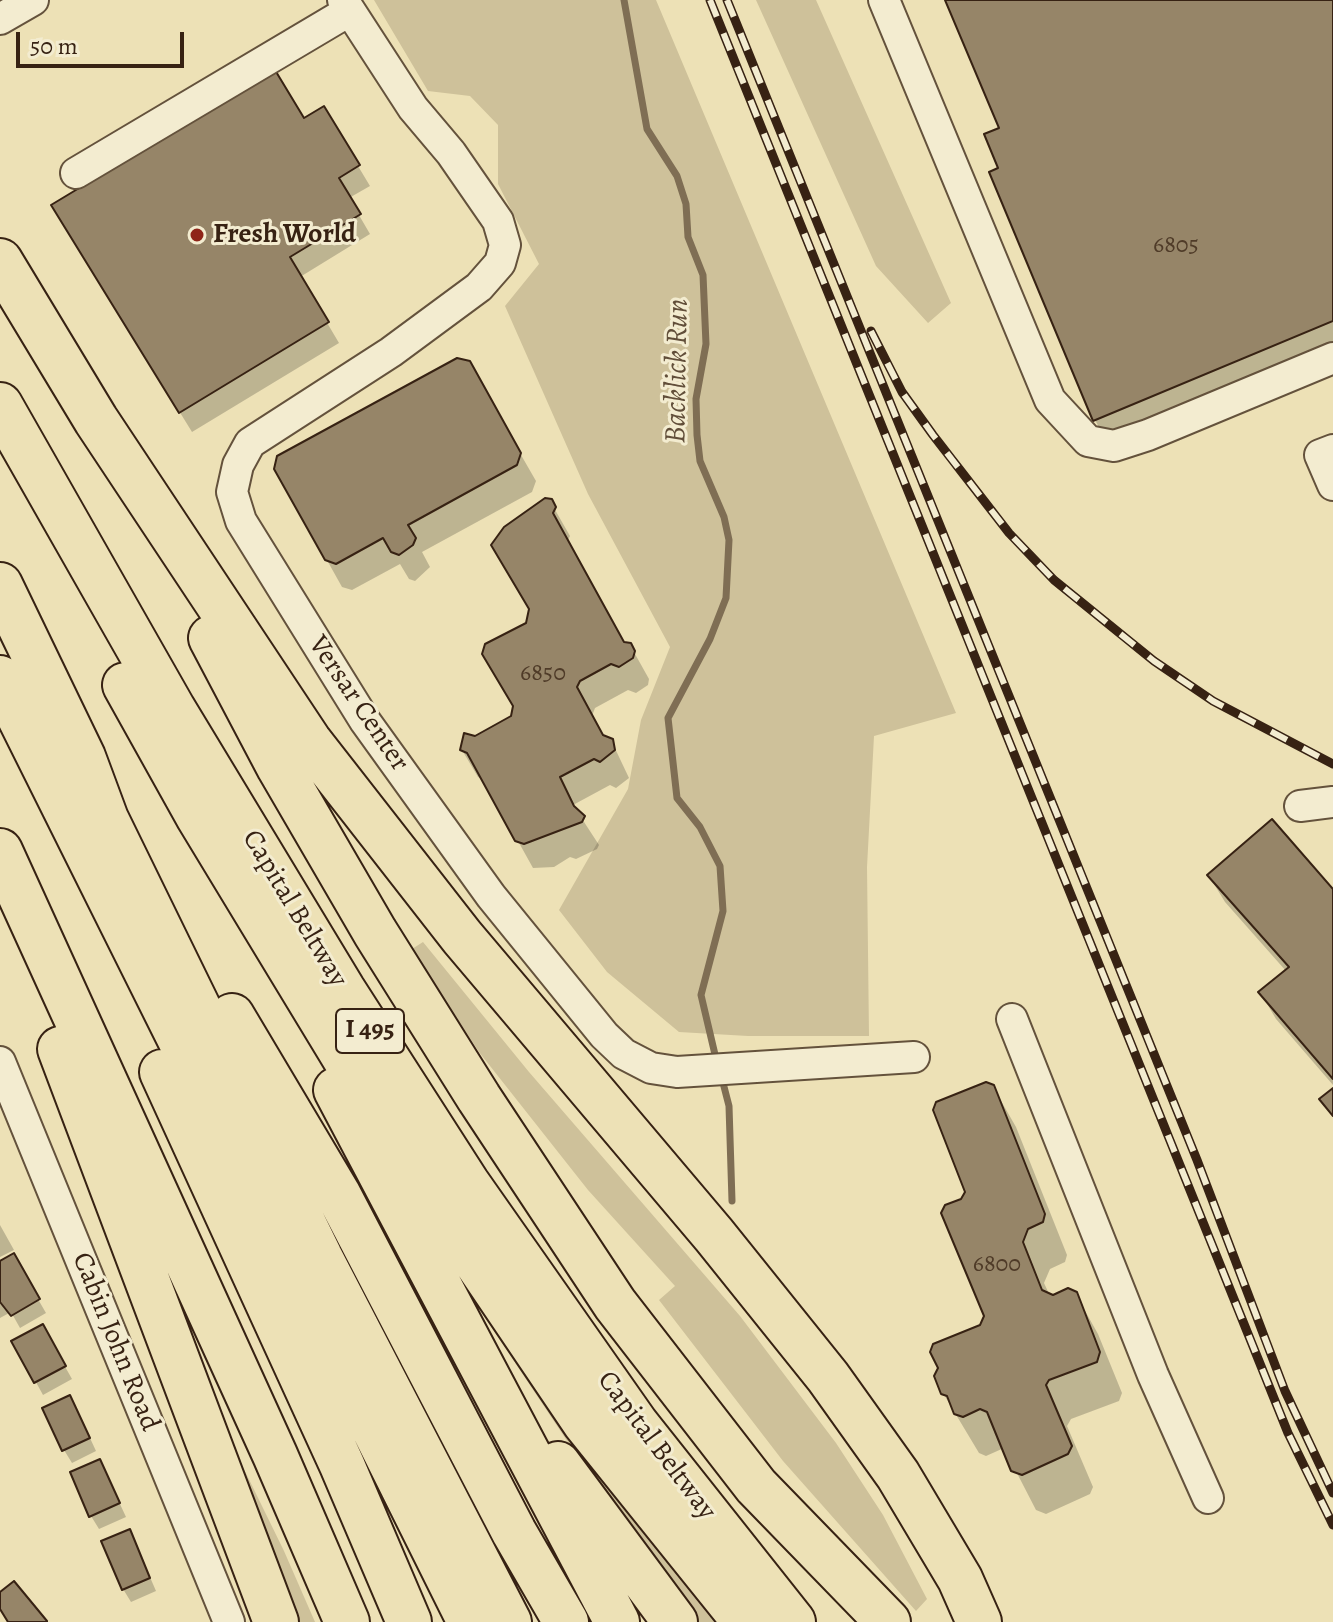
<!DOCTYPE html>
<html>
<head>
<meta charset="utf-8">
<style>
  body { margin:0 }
  #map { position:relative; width:1333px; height:1622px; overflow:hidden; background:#ede1b6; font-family:Alegreya,serif }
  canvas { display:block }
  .scale { position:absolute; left:16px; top:32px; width:168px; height:36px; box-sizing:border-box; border:4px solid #372213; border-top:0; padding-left:10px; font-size:24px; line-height:28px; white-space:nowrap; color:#372213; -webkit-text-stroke:6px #f3ecd0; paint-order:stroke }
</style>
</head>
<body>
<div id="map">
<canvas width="1333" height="1622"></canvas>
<div class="scale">50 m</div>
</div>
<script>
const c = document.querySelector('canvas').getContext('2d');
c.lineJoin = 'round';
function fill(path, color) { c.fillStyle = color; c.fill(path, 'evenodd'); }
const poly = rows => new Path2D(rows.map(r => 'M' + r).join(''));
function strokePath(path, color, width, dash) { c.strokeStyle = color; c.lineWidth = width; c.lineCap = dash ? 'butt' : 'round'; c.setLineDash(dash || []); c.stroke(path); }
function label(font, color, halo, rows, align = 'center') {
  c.font = font + ' Alegreya,serif'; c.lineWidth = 6; c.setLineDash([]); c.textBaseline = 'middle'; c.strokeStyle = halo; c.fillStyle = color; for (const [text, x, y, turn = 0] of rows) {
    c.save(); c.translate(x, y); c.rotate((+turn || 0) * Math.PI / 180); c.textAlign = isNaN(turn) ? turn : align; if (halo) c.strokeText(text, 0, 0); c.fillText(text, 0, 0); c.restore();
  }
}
fill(poly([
  [374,0,656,0,956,713,874,736,867,867,869,1036,748,1036,679,1032,607,972,559,910,628,789,641,720,670,647,588,494,505,306,539,264,498,184,498,125,470,96,428,91],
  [756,0,816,0,951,303,928,323,876,266],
  [423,942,529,1072,740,1316,836,1443,883,1515,927,1599,916,1611,783,1461,659,1300,675,1286,588,1190,479,1052,412,949],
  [472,1275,732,1622,698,1622,613,1510,462,1283],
  [216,1412,284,1551,315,1622,293,1622]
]), '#cec19a');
fill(poly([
  [947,0,1333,0,1333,354,1110,447,1095,420,1000,169,1001,129],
  [303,121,358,166,370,186,349,198,370,234,300,277,339,343,192,432,65,226],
  [468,363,536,481,532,492,422,552,430,567,415,581,409,579,400,564,352,590,342,587,276,469],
  [550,501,570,536,567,542,624,644,630,645,649,679,648,685,636,693,628,690,595,708,592,716,603,737,611,740,629,778,616,788,610,785,573,805,599,845,597,849,576,859,570,857,554,867,533,868,484,780,478,777,462,750,513,717],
  [1209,876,1333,892,1333,1085,1276,1019,1260,992,1286,971,1225,902],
  [993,1087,1016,1127,1067,1255,1065,1262,1050,1269,1044,1283,1050,1296,1075,1293,1098,1334,1122,1393,1119,1401,1071,1419,1067,1426,1093,1487,1090,1494,1046,1514,1036,1510,1004,1448,986,1456,979,1453,943,1393,986,1316,963,1201],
  [0,1225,14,1250,0,1257],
  [13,1256,46,1313,20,1328,11,1312,0,1318,0,1264],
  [42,1326,72,1379,43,1395,14,1342],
  [77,1410,96,1451,72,1463,64,1450],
  [100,1461,126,1517,99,1529,91,1516],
  [136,1545,156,1591,131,1602,123,1589]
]), '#0003');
strokePath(poly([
  [624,0,647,129,677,176,686,204,688,237,703,275,706,344,696,399,697,435,700,461,724,517,729,540,726,598,710,639,668,718,677,798,700,827,720,866,723,911,701,995,717,1063],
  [721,1075,729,1106,732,1201]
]), '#7f6e54', 7);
const building = poly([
  [945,0,1333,0,1333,321,1093,421,989,172,998,168,984,134,999,128,945,0],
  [275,70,304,118,324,106,360,165,339,178,361,214,290,257,329,322,179,413,51,205,275,70],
  [457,358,470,361,521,453,517,465,408,525,416,538,413,545,399,555,391,552,383,538,336,564,325,560,274,469,277,456,457,358],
  [545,498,552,499,556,507,553,513,624,642,631,643,635,651,633,658,619,667,611,664,580,681,577,687,603,735,613,739,615,750,600,762,594,759,560,777,574,806,585,816,582,822,524,844,515,841,467,753,460,750,464,733,475,736,511,716,513,706,482,654,485,644,526,623,529,609,491,545,504,527,545,498],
  [1272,819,1333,889,1333,1079,1258,992,1289,967,1207,875,1272,819],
  [986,1082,994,1085,1045,1214,1043,1222,1028,1229,1023,1242,1042,1290,1053,1295,1068,1288,1077,1292,1100,1352,1097,1362,1049,1380,1046,1385,1072,1446,1068,1454,1022,1475,1011,1471,987,1412,980,1409,963,1417,954,1414,947,1396,941,1394,934,1376,938,1368,930,1352,933,1344,980,1325,984,1316,941,1213,945,1205,961,1199,965,1192,933,1110,936,1102,986,1082],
  [1333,1088,1333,1116,1319,1099,1333,1088],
  [14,1253,40,1299,11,1316,0,1302,0,1261,14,1253],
  [43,1324,66,1366,34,1383,11,1341,43,1324],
  [70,1395,90,1438,62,1451,42,1408,70,1395],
  [100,1459,120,1503,89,1517,70,1472,100,1459],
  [130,1529,150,1578,122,1590,101,1541,130,1529],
  [14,1581,47,1621,47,1622,8,1622,0,1609,0,1592,14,1581]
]);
fill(building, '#968568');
strokePath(building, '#372213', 2);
const minor = poly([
  [343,0,413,108,451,153,498,221,505,245,500,263,479,287,391,352,250,443,238,465,232,492,241,521,365,721,491,896,604,1035,624,1054,651,1068,677,1072,914,1057],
  [884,0,1050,400,1088,441,1114,446,1148,435,1333,358],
  [0,19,33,0],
  [76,173,349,11],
  [1333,450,1320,455,1333,485],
  [1300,806,1333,802],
  [1012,1019,1153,1375,1208,1498],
  [0,1062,229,1622]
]);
const highway = poly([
  [0,261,96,420,309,741,462,937,714,1235,828,1377,898,1475,960,1579,979,1622],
  [0,405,173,709,343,990,467,1183,636,1424,793,1622],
  [0,585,83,757,106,819,320,1257,509,1622],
  [211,638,279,767,375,932,479,1098,615,1304,756,1486,888,1622],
  [0,678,470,1622],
  [125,685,198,816,355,1075,460,1238,585,1423,745,1622],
  [0,851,275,1455,347,1622],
  [232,1016,338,1194,514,1532,566,1622],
  [60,1049,276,1622],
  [162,1072,342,1465,409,1622],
  [336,1090,617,1622],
  [558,1464,675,1622]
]);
strokePath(minor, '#64523c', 34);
strokePath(highway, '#372213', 48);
strokePath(minor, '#f3ecd0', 30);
strokePath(highway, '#ede1b6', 44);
const rail = poly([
  [710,0,1288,1433,1333,1525],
  [727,0,1197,1160,1285,1391,1333,1493],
  [871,331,902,392,933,435,1009,533,1054,580,1154,661,1213,701,1333,764]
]);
strokePath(rail, '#372213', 9);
strokePath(rail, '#f3ecd0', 6, [18]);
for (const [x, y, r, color] of [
  [197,235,8,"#8f2418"]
]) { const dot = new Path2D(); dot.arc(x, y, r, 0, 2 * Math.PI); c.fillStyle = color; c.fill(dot); strokePath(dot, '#f3ecd0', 3); }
label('24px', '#4f3b28', null, [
  ["6805",1176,246],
  ["6850",543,674],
  ["6800",997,1265]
]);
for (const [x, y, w] of [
  [370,1031,68]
]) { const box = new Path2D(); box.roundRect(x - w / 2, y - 22, w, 44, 6); c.fillStyle = '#f3ecd0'; c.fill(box); strokePath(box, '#372213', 2); }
label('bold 26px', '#372213', null, [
  ["I 495",370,1031]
]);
label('bold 28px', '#372213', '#f3ecd0', [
  ["Fresh World",213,235]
], 'left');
label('28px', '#372213', '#f3ecd0', [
  ["Versar Center",358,704,56],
  ["Capital Beltway",294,909,59],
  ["Cabin John Road",115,1342,68],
  ["Capital Beltway",656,1446,53]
]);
label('italic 30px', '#614e39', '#f3ecd0', [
  ["Backlick Run",678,371,-89]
]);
</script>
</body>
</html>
